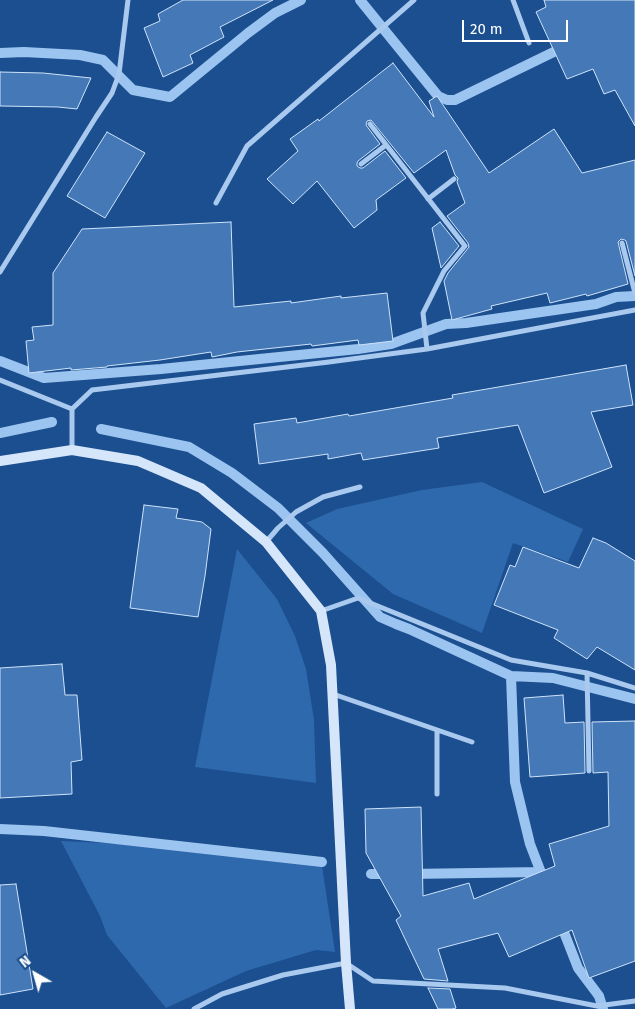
<!DOCTYPE html>
<html>
<head>
<meta charset="utf-8">
<style>
  body { margin:0 }
  #map { position:relative; width:635px; height:1009px; overflow:hidden; background:#1b4f8f; font-family:"Fira Sans",sans-serif }
  canvas { display:block }
  .north { position:absolute; left:10px; top:949px; width:50px; height:50px; -webkit-text-stroke:4px #1b4f8f; paint-order:stroke; rotate:322deg; font-size:14px; font-weight:700; line-height:20px; text-align:center; color:#fff }
  .north::after { content:''; display:block; margin:auto; width:18px; height:22px; background:#fff; clip-path:polygon(50% 0,100% 100%,50% 72%,0 100%) }
  .scale { position:absolute; left:462px; top:20px; width:106px; height:22px; box-sizing:border-box; border:2px solid #fff; border-top:0; padding-left:6px; font-size:15px; line-height:18px; white-space:nowrap; color:#fff; -webkit-text-stroke:4px #1b4f8f; paint-order:stroke }
</style>
</head>
<body>
<div id="map">
<canvas width="635" height="1009"></canvas>
<div class="north">N</div>
<div class="scale">20 m</div>
</div>
<script>
const c = document.querySelector('canvas').getContext('2d');
c.lineJoin = 'round';
function fill(path, color) { c.fillStyle = color; c.fill(path, 'evenodd'); }
const poly = rows => new Path2D(rows.map(r => 'M' + r).join(''));
function strokePath(path, color, width, dash) { c.strokeStyle = color; c.lineWidth = width; c.lineCap = dash ? 'butt' : 'round'; c.setLineDash(dash || []); c.stroke(path); }
fill(poly([
  [482,482,583,529,568,562,513,543,482,633,393,594,306,523,337,509,422,490],
  [237,549,277,599,295,636,306,669,314,720,316,783,195,767],
  [61,841,129,844,216,853,322,866,335,952,316,950,246,971,166,1008,107,935,100,916]
]), '#2e69ad');
strokePath(poly([
  [360,0,438,96,447,100,455,100,566,46],
  [0,53,24,52,80,55,103,60,133,90,170,97,248,33,275,13,301,0],
  [0,361,44,378,161,369,358,349,391,344,446,324,466,323,596,304,616,297,635,296],
  [101,429,189,447,232,473,278,508,323,553,380,617,396,624,409,629,511,676,553,678,635,699],
  [0,433,52,422],
  [511,676,515,782,530,844,545,883],
  [0,829,44,831,322,862],
  [371,874,390,874],
  [409,874,541,872],
  [560,922,578,968,599,996,603,1009]
]), '#9cc4f0', 10);
const building = poly([
  [183,0,273,0,220,27,224,37,190,55,193,63,163,77,144,28,160,21,158,14,183,0],
  [544,0,635,0,635,126,615,90,604,94,593,69,567,79,536,12,546,7,544,0],
  [393,63,434,117,429,101,437,96,489,173,554,129,582,173,635,160,635,276,626,241,625,240,621,239,618,242,628,284,587,296,586,294,550,303,547,293,491,306,492,309,452,320,444,281,448,273,469,247,468,243,447,216,465,203,457,182,458,178,455,175,446,150,414,173,371,120,367,121,366,125,380,144,358,161,357,163,357,166,360,168,363,168,385,151,406,178,376,200,377,210,354,228,317,181,293,204,267,179,298,151,290,139,318,119,319,121,393,63],
  [0,72,43,73,91,78,77,109,58,107,0,106,0,72],
  [107,132,145,153,105,218,67,196,107,132],
  [231,222,234,307,291,301,291,303,341,296,341,298,387,293,393,341,359,345,358,340,312,346,311,344,237,352,212,357,211,352,160,360,107,366,107,367,71,370,71,368,29,373,26,341,34,340,32,327,53,325,53,273,82,229,231,222],
  [440,222,459,246,441,268,432,228,440,222],
  [626,365,633,405,591,412,612,467,544,493,518,425,437,438,439,448,363,460,361,453,328,459,328,454,259,464,254,424,296,418,297,423,348,414,349,416,453,398,452,395,626,365],
  [144,505,178,509,176,518,202,522,211,529,205,576,198,617,130,608,144,505],
  [593,538,606,543,635,561,635,670,597,647,587,659,554,638,558,630,494,605,510,565,515,567,523,547,579,568,593,538],
  [62,664,65,695,77,695,82,760,71,762,72,794,0,798,0,668,62,664],
  [563,695,565,723,584,722,585,773,530,777,524,698,563,695],
  [635,721,635,961,589,978,572,930,509,957,498,933,438,949,448,981,424,979,396,920,401,916,366,853,365,809,421,807,423,896,469,883,474,899,555,866,549,844,609,826,608,772,593,773,592,722,635,721],
  [16,884,33,989,0,995,0,885,16,884],
  [428,988,450,989,456,1008,452,1009,438,1009,428,988]
]);
fill(building, '#4478b7');
strokePath(building, '#cfe3fa', 1);
strokePath(poly([
  [513,0,529,43],
  [370,124,465,246,444,271,423,313,427,349],
  [361,164,386,145],
  [428,199,454,179],
  [216,203,247,146,414,0],
  [622,243,635,293],
  [0,272,96,117,112,93,119,74,128,0],
  [0,380,72,409],
  [72,450,72,409,92,390,329,362,427,349,635,310],
  [266,542,278,528,296,512,323,497,360,487],
  [321,611,358,598,511,660,587,673,635,688],
  [587,673,589,771],
  [333,694,472,742],
  [437,794,437,730],
  [194,1009,222,994,283,975,346,963,373,981,505,988,597,1006,635,1001]
]), '#a9c9ee', 5);
strokePath(poly([
  [0,461,72,450,138,461,201,488,266,542,321,611,331,665,346,963,350,1009]
]), '#d6e6fa', 10);
</script>
</body>
</html>
